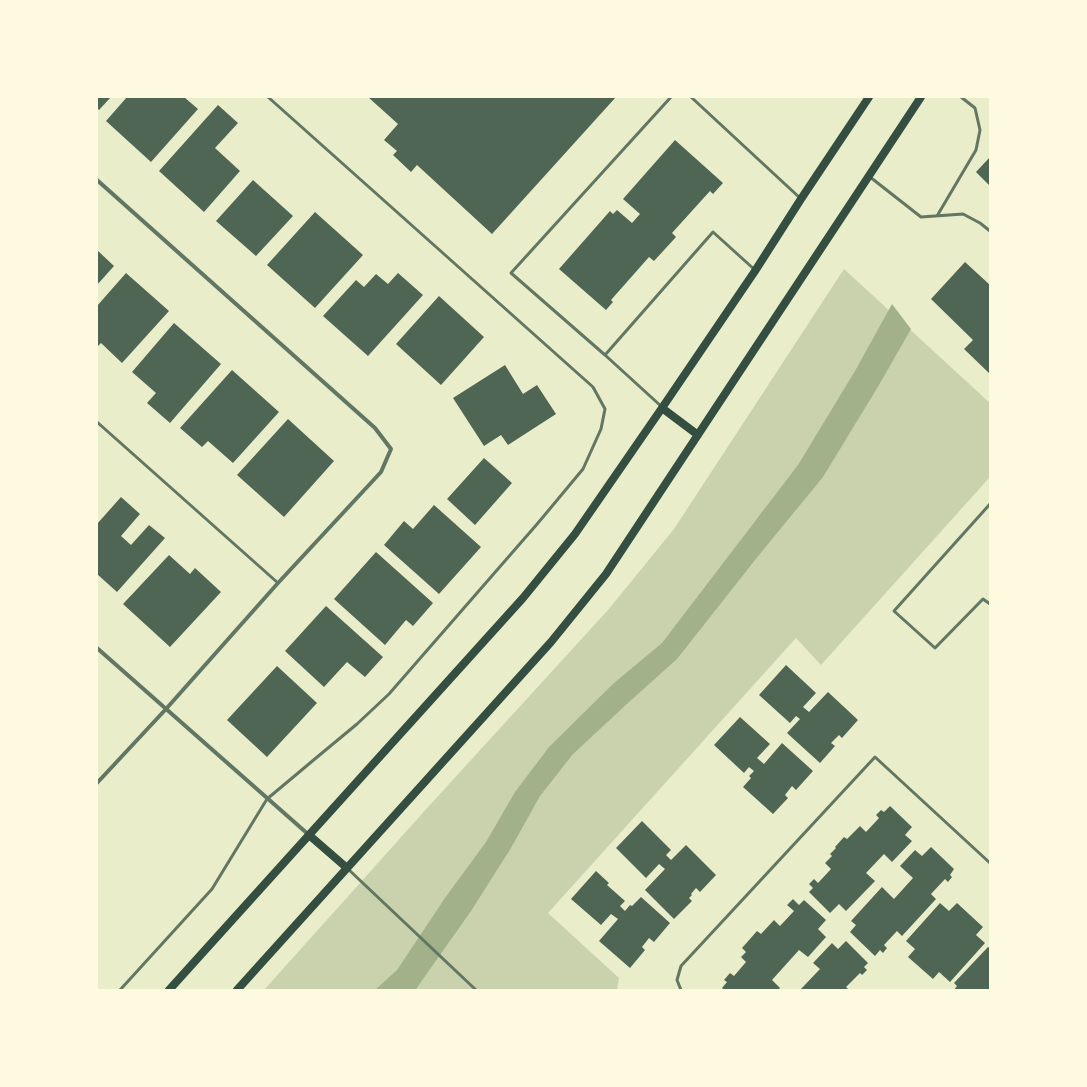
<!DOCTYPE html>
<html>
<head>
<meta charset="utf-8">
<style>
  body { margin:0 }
  #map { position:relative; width:1087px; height:1087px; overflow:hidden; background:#e9edc9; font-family:"IBM Plex Serif",serif }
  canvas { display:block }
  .frame { position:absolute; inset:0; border:98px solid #fefae0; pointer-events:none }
</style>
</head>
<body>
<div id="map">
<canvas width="1087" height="1087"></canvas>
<div class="frame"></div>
</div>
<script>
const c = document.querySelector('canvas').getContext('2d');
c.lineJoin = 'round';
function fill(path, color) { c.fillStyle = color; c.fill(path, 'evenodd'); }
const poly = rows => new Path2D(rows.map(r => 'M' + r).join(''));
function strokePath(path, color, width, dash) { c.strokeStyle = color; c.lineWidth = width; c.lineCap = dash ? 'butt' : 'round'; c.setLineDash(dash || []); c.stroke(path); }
fill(poly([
  [844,269,990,403,990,477,821,665,796,638,548,913,619,978,617,990,264,990,429,806,608,610,674,529]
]), '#cad2ad');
fill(poly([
  [892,304,911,329,879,385,823,477,759,555,677,659,628,703,573,754,540,796,511,848,471,911,416,989,375,990,397,970,445,898,486,842,515,792,549,747,614,683,662,643,798,465,855,371]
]), '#a3b18a');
fill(poly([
  [97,97,111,97,99,110,97,108],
  [127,97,184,97,198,109,151,162,106,121],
  [368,97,616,97,492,234,417,165,411,172,393,155,397,151,384,140,398,124],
  [218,105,238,123,215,148,240,171,204,212,159,171],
  [675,140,723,183,713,194,710,191,672,233,676,237,654,261,649,257,611,300,613,302,606,310,559,269,610,211,613,214,617,210,632,223,640,214,623,199],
  [990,157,990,186,976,172],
  [253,180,293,216,256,256,216,221],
  [315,212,363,255,315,308,267,265],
  [97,250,114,266,97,285],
  [965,262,990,285,990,374,964,349,973,340,931,299],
  [126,273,169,311,122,363,101,343,97,347,97,306],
  [398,273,423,295,368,356,323,316,356,280,364,287,376,274,388,284],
  [439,296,484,337,441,385,396,344],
  [174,323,221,364,170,423,147,403,156,393,132,372],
  [505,365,523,394,537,385,556,414,508,445,501,435,484,446,453,398],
  [232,370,279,412,233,463,208,441,202,447,180,428],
  [288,419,334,461,284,517,237,475],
  [484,458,512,483,475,525,447,499],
  [121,497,140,514,121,536,131,545,149,525,165,538,117,592,97,574,97,524],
  [434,505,481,547,439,594,384,545,404,521,413,529],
  [376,552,433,603,413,626,406,620,385,645,334,599],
  [169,555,190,574,195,568,221,592,170,647,123,604],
  [326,606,383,657,365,677,347,662,324,687,285,651],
  [786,665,816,693,803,707,809,712,828,692,858,720,842,738,839,735,831,743,835,746,820,763,787,733,800,719,796,716,790,723,759,695],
  [277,666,317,703,267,757,227,720],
  [740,717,770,744,757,758,764,764,782,743,813,771,796,790,792,786,785,795,788,798,773,814,743,787,751,778,749,776,754,771,749,767,744,773,714,745],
  [890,806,912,827,905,835,912,841,892,862,884,854,866,873,875,881,846,911,839,904,830,913,809,892,813,888,809,884,814,879,818,883,831,869,825,863,832,856,830,854,836,848,835,847,844,837,847,839,860,826,866,832,879,818,876,815,881,810,884,812],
  [642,821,671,850,666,855,671,860,686,845,716,875,700,892,696,888,691,894,692,895,689,898,692,901,674,919,645,890,665,869,659,864,646,878,616,848],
  [931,847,954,869,950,875,952,877,948,882,945,879,931,894,936,899,902,936,897,931,884,945,887,948,883,953,880,950,875,956,850,932,856,925,851,921,882,887,894,899,913,878,900,866,915,850,922,856],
  [596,871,609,883,607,885,625,901,620,906,625,911,630,905,632,906,641,897,670,923,654,942,649,938,642,947,645,950,630,968,599,941,618,919,611,914,601,925,571,899],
  [793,899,799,905,804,900,826,920,818,929,826,937,808,957,799,950,772,980,780,988,778,990,724,990,722,988,727,982,724,980,730,973,734,976,746,962,741,957,746,952,742,948,757,931,761,934,774,920,780,926,794,911,787,905],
  [940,903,949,911,957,903,983,927,976,935,985,943,950,982,939,972,933,979,908,957,915,949,906,941],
  [846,941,868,963,864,967,867,970,862,975,860,973,846,987,849,990,800,990,820,969,813,963,832,943,838,949],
  [988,947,990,948,990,990,954,990,957,986,954,983]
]), '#4f6655');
strokePath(poly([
  [691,97,800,198],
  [870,177,921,217,963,214,980,223,990,231],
  [937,216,976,150,980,130,975,108,961,97],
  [605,355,713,232,755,270],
  [662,407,605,355,511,273,671,97],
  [97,422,278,583],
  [990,504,894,611,935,648,983,599,990,604],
  [348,869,476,990],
  [120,990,212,889,267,799,316,758,357,724,389,694,538,523,583,469,601,429,605,409,593,387,268,97],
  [681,990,677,980,681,966,875,757,990,863]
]), '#617663', 3);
strokePath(poly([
  [97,180,375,428,391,449,381,472,278,583,166,709,97,783],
  [97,648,309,835]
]), '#617663', 4);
strokePath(poly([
  [662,408,698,435],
  [309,835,347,868],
  [169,990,523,598,575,534,662,408,755,271,801,199,869,97],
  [237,990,551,642,606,574,921,97]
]), '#344e41', 8);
</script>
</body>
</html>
